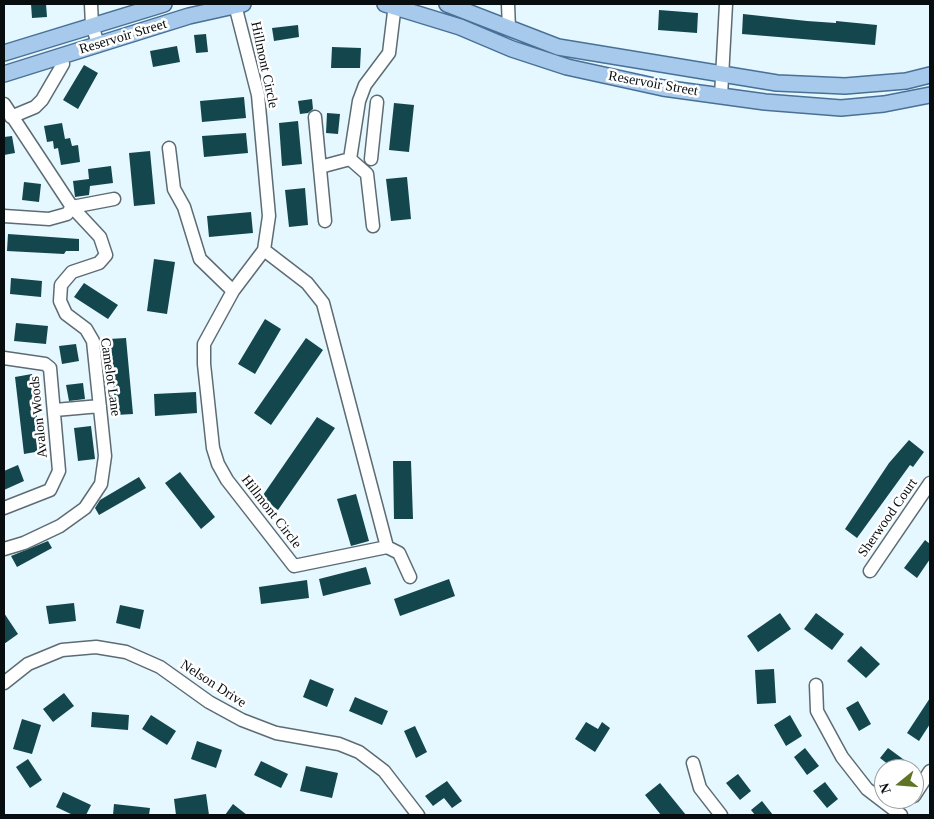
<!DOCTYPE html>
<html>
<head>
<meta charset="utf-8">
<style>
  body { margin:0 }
  #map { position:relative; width:934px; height:819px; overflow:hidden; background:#e5f7ff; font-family:"Times New Roman",serif }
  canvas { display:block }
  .frame { position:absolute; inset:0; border:5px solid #080d10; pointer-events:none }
  .north { position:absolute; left:874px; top:759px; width:50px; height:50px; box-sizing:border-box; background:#fff; border:1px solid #9c9e9f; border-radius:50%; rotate:253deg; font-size:14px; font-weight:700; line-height:20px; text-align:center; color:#080d10 }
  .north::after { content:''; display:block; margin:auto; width:18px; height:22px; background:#5f7424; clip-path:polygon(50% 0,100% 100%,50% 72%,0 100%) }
</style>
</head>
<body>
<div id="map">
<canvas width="934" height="819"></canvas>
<div class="frame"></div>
<div class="north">N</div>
</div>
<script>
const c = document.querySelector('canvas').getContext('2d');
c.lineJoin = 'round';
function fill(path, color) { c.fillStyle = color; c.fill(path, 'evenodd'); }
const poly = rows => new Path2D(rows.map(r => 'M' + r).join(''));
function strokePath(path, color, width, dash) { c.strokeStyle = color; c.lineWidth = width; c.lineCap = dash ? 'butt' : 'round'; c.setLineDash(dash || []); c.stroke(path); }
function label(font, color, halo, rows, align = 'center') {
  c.font = font + ' "Times New Roman",serif'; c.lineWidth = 5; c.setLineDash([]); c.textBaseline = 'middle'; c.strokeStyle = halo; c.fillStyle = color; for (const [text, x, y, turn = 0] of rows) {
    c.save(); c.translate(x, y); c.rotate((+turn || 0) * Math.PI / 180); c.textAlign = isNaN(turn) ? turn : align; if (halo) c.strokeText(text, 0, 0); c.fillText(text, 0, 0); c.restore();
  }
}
fill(poly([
  [31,4,46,4,47,17,32,18],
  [659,10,698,13,697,33,658,30],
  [743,14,807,21,836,23,836,21,877,25,875,45,742,34],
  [298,25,299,37,274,41,272,28],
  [206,34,208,52,196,53,194,35],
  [177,46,180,62,153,67,150,51],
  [332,47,361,48,360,68,331,68],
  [84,65,98,73,78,109,63,100],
  [244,97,246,118,202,122,200,101],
  [312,99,313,109,308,113,300,114,298,101],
  [394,103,414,105,409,152,389,150],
  [327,113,340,114,338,134,326,133],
  [298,121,302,164,282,166,279,123],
  [62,123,65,139,70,138,72,146,78,145,80,162,61,165,58,148,54,149,53,141,47,142,44,126],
  [246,133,248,153,204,157,202,136],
  [12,136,15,153,4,155,4,137],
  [150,151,155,204,134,206,129,153],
  [111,166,113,183,90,186,89,195,75,197,73,181,89,179,88,169],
  [407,177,411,219,391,221,386,179],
  [24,182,41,184,39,202,22,200],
  [305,188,308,225,289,227,285,190],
  [251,212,253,233,209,237,207,216],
  [8,234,79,239,79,251,66,251,64,254,7,251],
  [154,259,175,262,167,314,147,311],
  [11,278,42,281,41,297,10,294],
  [84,283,118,305,108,319,74,297],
  [265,319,281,329,255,374,238,364],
  [16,323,48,326,46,344,14,341],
  [126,338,133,414,116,415,109,339],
  [306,338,323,350,271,425,254,413],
  [76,344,79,361,62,364,59,346],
  [32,374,41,451,24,454,15,377],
  [83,383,85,399,69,401,66,385],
  [196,392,197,413,155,416,154,394],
  [317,417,335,428,278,510,261,498],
  [91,426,95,459,78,461,74,428],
  [909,440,924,452,913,467,910,465,857,538,845,529,889,463],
  [393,461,411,461,413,519,394,519],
  [18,465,24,481,4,490,4,471],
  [180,472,215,517,201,529,165,483],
  [139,477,146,488,99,515,95,508,100,500],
  [356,494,369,541,351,546,337,499],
  [925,540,930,544,930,559,917,578,904,568],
  [48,541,52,548,17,567,11,556],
  [366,567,371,584,323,596,319,579],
  [449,579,455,596,400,616,394,599],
  [307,580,309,598,261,604,259,587],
  [74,603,76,621,49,624,46,606],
  [120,605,144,610,140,629,116,623],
  [4,613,18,634,4,644],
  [780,613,791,629,758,652,747,636],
  [816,613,844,634,832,650,804,629],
  [861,646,880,664,866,678,847,661],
  [774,669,776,703,757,704,755,670],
  [310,679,334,689,327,707,303,697],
  [64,693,74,706,53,722,43,709],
  [355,697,388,711,382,725,349,711],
  [930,698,930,724,919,741,907,733],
  [858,701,871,724,859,731,846,708],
  [92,712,129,715,128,730,91,727],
  [151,715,176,731,167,745,142,729],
  [790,715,802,736,786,746,774,725],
  [22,719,41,725,32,754,13,749],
  [586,722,598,729,602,722,610,728,595,752,575,739],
  [415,726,427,752,416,758,404,731],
  [197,741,222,750,216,768,191,759],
  [805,748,819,766,807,775,794,757],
  [888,748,907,762,901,769,894,769,880,758],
  [28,759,42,780,30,788,16,767],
  [261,761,288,774,281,788,254,775],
  [306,766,338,773,332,798,300,791],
  [738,774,751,791,740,800,726,783],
  [447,781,462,801,452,808,444,798,433,806,425,796],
  [825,782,838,799,827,808,813,791],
  [660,783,686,815,661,815,645,795],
  [63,792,91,805,86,815,73,815,56,807],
  [206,794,209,815,176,815,174,799],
  [762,801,773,815,755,815,751,810],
  [114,804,150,808,149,815,113,815],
  [233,804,247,815,225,815]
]), '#13474d');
const minor = poly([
  [91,4,92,25,98,44],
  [508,4,509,29],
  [235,5,258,95,269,216,264,250,233,291,204,344,204,364,213,448,218,464,227,480,294,566,387,547,323,303,307,283,264,250],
  [721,96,726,4],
  [4,104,72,207,100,237,106,255,99,263,72,272,61,285,60,301,66,314,86,329,93,341,105,456,101,484,85,508,60,526,24,543,4,549],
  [11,117,35,107,42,100,63,64],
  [315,117,325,221],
  [169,148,174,189,184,207,200,259,233,291],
  [350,159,367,174,373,226],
  [371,159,377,102],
  [320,167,350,159,359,101,365,85,389,53,395,4],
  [4,216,49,219,67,214,72,207,114,199],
  [4,358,45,364,50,368,59,471,50,490,4,508],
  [55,410,100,406],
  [387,547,399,553,410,577],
  [870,571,930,483],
  [4,683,28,664,62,650,96,647,126,652,160,667,209,702,242,720,276,733,339,744,359,752,384,771,418,815],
  [816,685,817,711,842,757,867,789,901,815],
  [693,763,700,788,721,815],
  [914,796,930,771]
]);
const major = poly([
  [385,4,460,27,512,49,567,67,663,88,765,102,841,108,884,104,930,95],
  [447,4,558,47,777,83,845,86,906,81,930,75],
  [4,53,164,4],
  [4,74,189,16,243,4]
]);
strokePath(minor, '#5d6c73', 15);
strokePath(major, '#497097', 18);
strokePath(minor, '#fff', 12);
strokePath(major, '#a7caec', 15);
label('14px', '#080d10', '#fff', [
  ["Reservoir Street",123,37,-17],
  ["Hillmont Circle",264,65,78],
  ["Reservoir Street",653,84,10],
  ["Camelot Lane",110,377,82],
  ["Avalon Woods",39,417,-96],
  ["Hillmont Circle",271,512,52],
  ["Sherwood Court",888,518,-55],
  ["Nelson Drive",213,684,33]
]);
</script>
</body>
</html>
